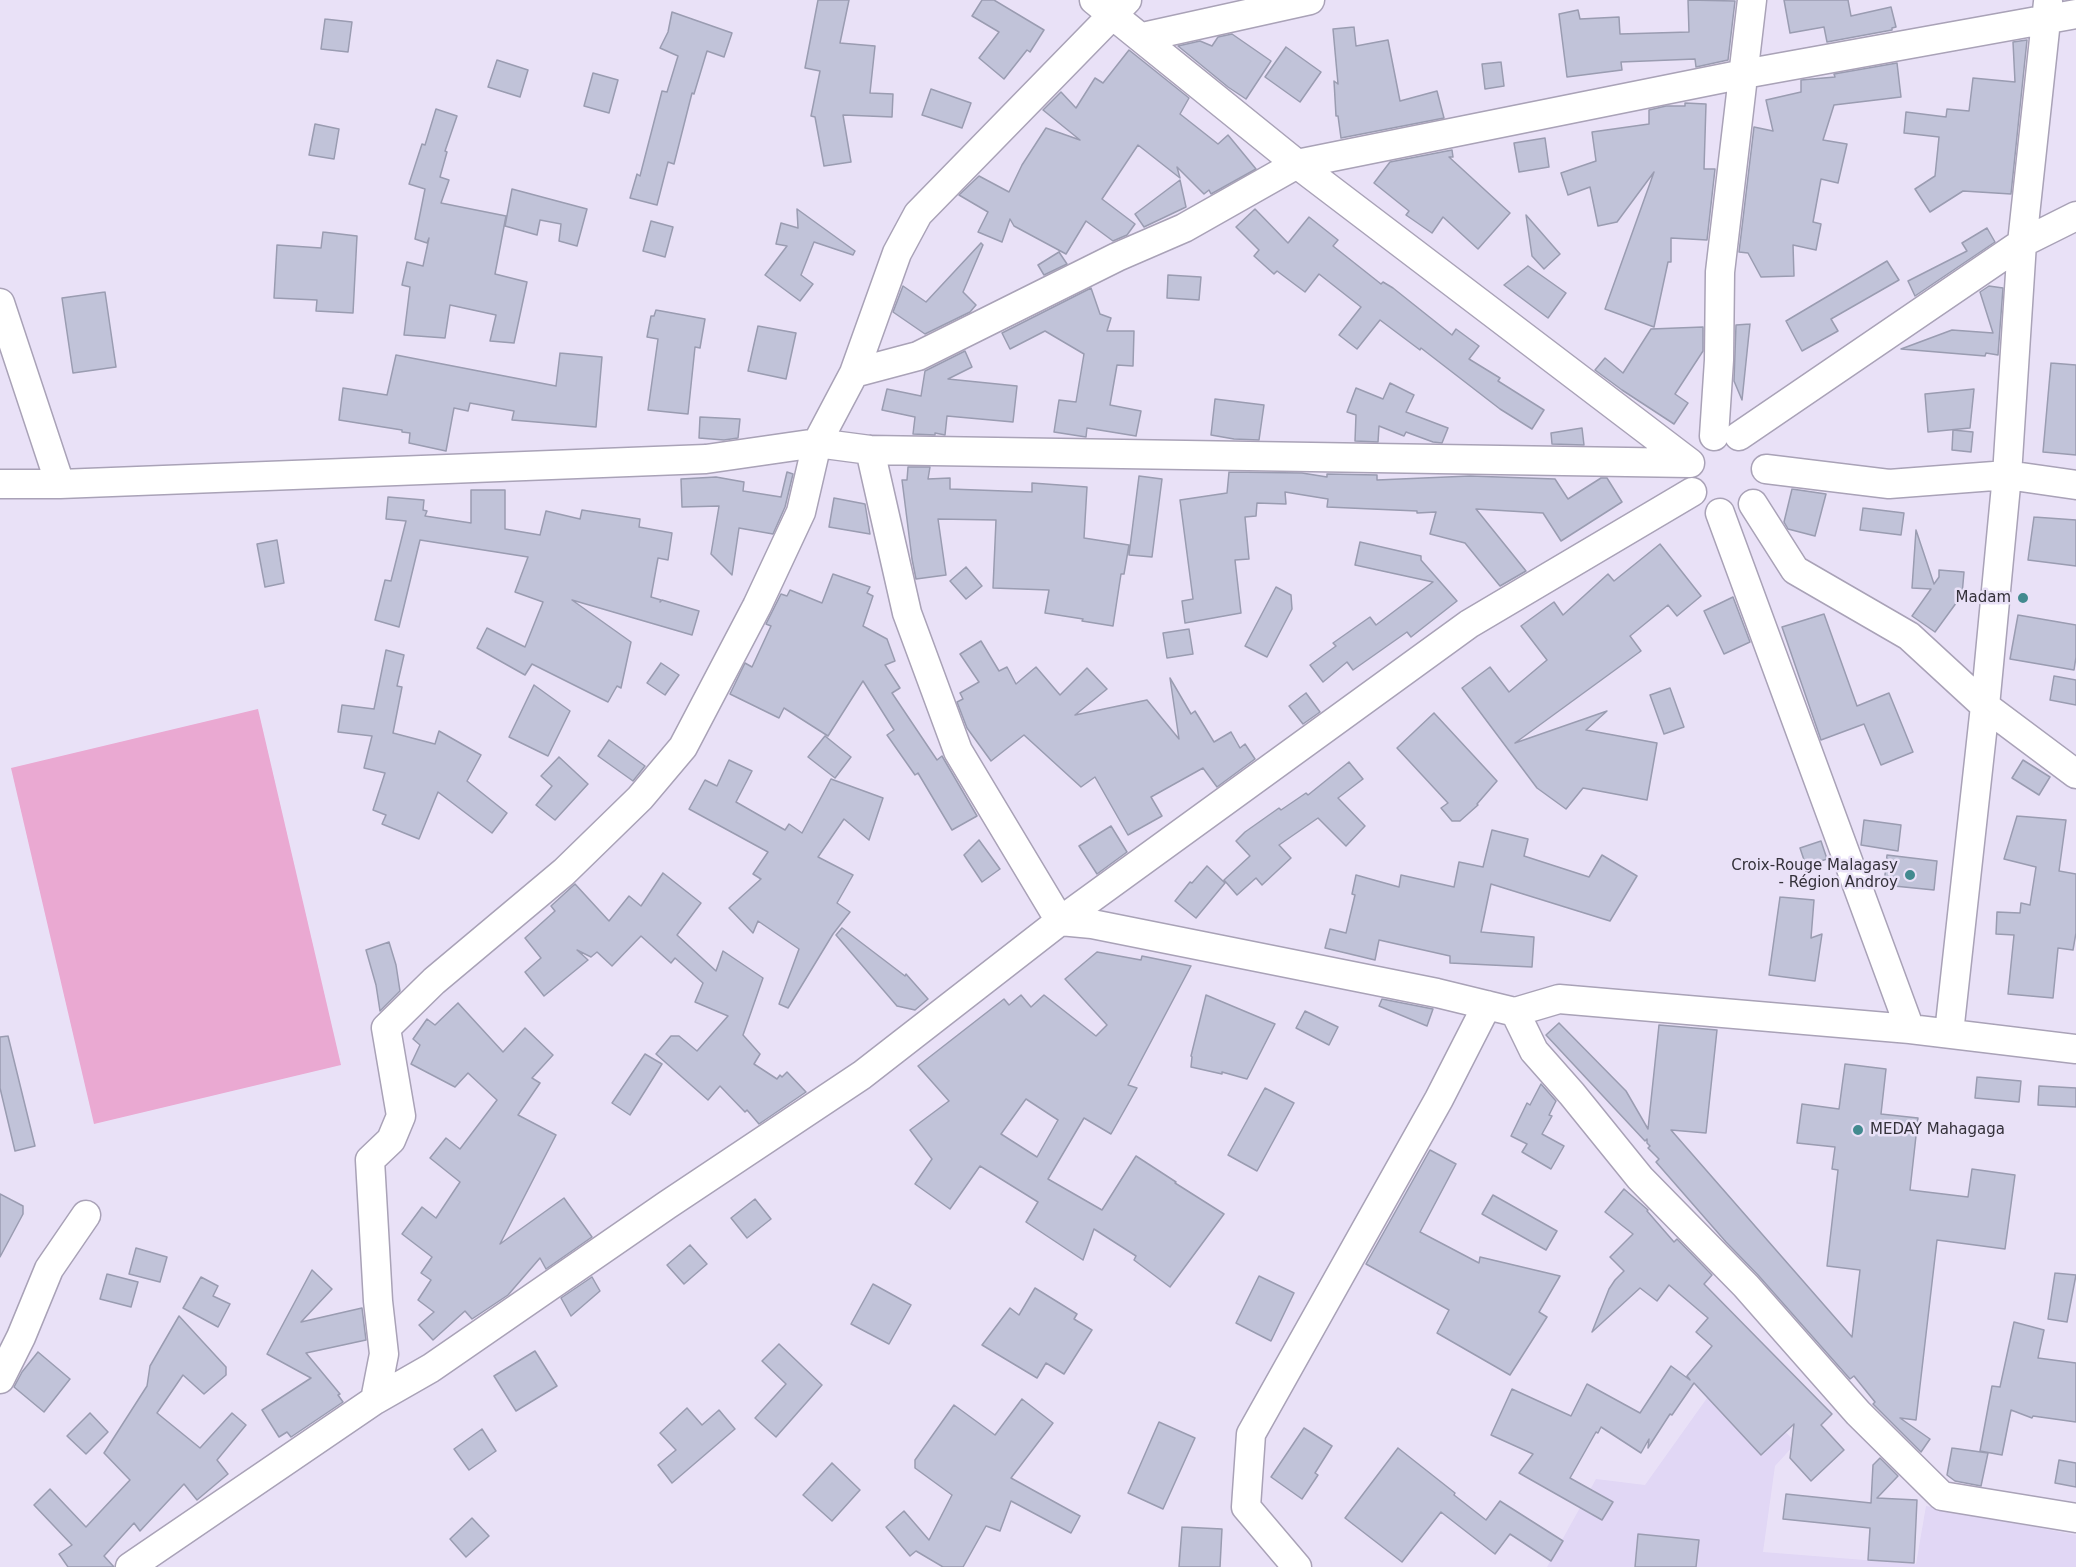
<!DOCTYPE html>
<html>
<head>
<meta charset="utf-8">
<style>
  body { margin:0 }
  canvas { display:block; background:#e9e1f7 }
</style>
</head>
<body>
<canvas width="2076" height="1567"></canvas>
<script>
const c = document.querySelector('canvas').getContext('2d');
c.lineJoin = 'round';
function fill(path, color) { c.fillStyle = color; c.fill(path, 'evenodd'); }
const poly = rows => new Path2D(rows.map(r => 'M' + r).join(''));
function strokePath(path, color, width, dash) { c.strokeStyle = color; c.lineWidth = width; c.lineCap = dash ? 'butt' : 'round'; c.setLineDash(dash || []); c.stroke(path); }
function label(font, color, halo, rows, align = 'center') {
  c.font = font + ' "DejaVu Sans",sans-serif'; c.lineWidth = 5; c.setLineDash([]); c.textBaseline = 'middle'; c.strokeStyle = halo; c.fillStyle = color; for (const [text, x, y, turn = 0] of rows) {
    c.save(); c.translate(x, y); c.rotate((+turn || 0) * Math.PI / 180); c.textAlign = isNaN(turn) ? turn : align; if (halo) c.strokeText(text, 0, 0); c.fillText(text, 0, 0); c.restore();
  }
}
fill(poly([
  [1727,1370,1796,1443,1775,1466,1763,1552,1916,1564,1926,1506,2076,1535,2076,1567,1547,1567,1596,1479,1645,1485]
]), '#e1d7f5');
fill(poly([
  [258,709,341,1065,94,1124,11,768]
]), '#eaa9d2');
const building = poly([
  [818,0,849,0,840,43,875,46,870,93,893,94,892,117,843,115,851,162,824,166,815,117,811,116,820,71,805,68,818,0],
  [982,0,994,0,1044,30,1030,52,1027,50,1004,79,979,58,999,32,972,16,982,0],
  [1688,0,1735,1,1728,60,1696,67,1695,59,1621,62,1622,70,1567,77,1559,14,1578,10,1580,19,1619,17,1620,34,1689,32,1688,0],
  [1784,0,1848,0,1851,16,1891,7,1896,27,1892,28,1892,30,1827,42,1824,27,1790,33,1784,0],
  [672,12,732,33,724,57,707,51,694,94,692,93,674,164,668,162,657,205,630,198,637,174,640,176,662,91,667,92,678,56,660,48,668,32,672,12],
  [325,19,352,22,348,52,321,49,325,19],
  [1354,27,1356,46,1388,40,1400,101,1437,91,1444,118,1341,138,1338,116,1336,116,1334,81,1338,84,1333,29,1354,27],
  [1232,34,1271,61,1246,99,1228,87,1178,46,1200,41,1212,46,1218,37,1232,34],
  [2027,40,2011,194,1963,191,1930,212,1915,189,1935,176,1939,137,1904,133,1906,112,1946,117,1947,109,1969,111,1973,78,2015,82,2013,42,2027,40],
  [1286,47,1321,72,1300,102,1265,77,1286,47],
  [1129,50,1189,98,1180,114,1218,144,1228,135,1256,169,1211,194,1209,190,1204,194,1177,167,1180,178,1138,145,1102,199,1135,224,1127,235,1113,241,1086,221,1066,254,1014,226,1010,219,1002,242,978,232,988,212,959,195,979,176,1009,192,1022,165,1046,128,1080,140,1043,110,1061,92,1076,108,1095,78,1103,83,1129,50],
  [497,60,528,70,520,97,488,87,497,60],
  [1501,62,1504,86,1485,89,1482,64,1501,62],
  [1897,63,1901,97,1834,105,1823,140,1847,144,1838,183,1821,179,1813,222,1821,224,1816,250,1793,245,1794,276,1761,277,1748,253,1739,252,1754,127,1773,131,1766,100,1801,92,1801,80,1835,77,1834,74,1897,63],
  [593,73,618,80,609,113,584,106,593,73],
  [931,89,971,103,962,128,922,115,931,89],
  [1685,103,1706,104,1704,169,1715,169,1707,240,1671,238,1671,262,1668,262,1654,327,1605,309,1654,172,1617,222,1598,226,1590,187,1568,195,1561,173,1596,161,1592,132,1649,124,1649,110,1666,106,1685,106,1685,103],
  [436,109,457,116,445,151,447,152,440,177,449,180,441,203,506,216,495,274,527,282,514,343,490,341,496,315,450,305,445,338,404,335,410,287,402,285,407,262,423,266,429,238,427,243,415,239,425,189,409,184,422,144,425,145,436,109],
  [315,124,339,129,334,159,309,155,315,124],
  [1545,138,1549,167,1519,172,1514,143,1545,138],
  [1452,150,1453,157,1449,157,1510,213,1478,249,1443,217,1432,233,1406,215,1409,211,1374,183,1390,162,1452,150],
  [1180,180,1186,207,1144,227,1135,214,1180,180],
  [512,189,587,209,577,246,559,241,561,224,540,220,537,235,505,226,512,189],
  [797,209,855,251,853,255,814,242,801,275,813,284,800,301,765,275,787,246,776,244,781,223,798,228,797,209],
  [1255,209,1288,243,1309,217,1338,240,1333,246,1381,284,1383,282,1393,288,1452,335,1456,329,1479,346,1469,359,1500,378,1498,381,1544,410,1532,429,1500,409,1421,348,1420,350,1380,320,1357,349,1339,335,1361,307,1319,274,1305,292,1277,271,1274,274,1254,256,1259,250,1236,227,1255,209],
  [1526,215,1560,254,1544,269,1532,256,1526,215],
  [651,221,673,227,665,257,643,251,651,221],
  [1987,228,1995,242,1915,296,1908,281,1967,251,1962,243,1987,228],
  [323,232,357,236,353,313,316,311,317,300,274,298,277,245,321,248,323,232],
  [981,243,983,245,963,292,976,305,970,312,925,334,893,312,903,286,926,302,981,243],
  [1059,252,1067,264,1044,275,1038,265,1059,252],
  [1887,261,1899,280,1831,319,1838,331,1802,351,1786,321,1887,261],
  [1528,266,1566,293,1548,318,1504,285,1528,266],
  [1168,275,1201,277,1199,300,1167,298,1168,275],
  [1989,286,2003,288,1998,355,1986,353,1985,356,1901,349,1952,330,1993,333,1980,292,1989,286],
  [1091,288,1100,314,1111,318,1107,331,1134,331,1133,366,1117,365,1110,405,1141,411,1136,436,1087,428,1086,437,1054,432,1059,400,1076,402,1084,354,1045,331,1010,349,1002,333,1091,288],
  [105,292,116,367,73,373,62,298,105,292],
  [656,310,705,319,700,348,695,347,688,414,648,410,658,339,647,337,651,316,654,316,656,310],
  [1750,324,1742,400,1734,381,1736,325,1750,324],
  [758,326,796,333,786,379,748,371,758,326],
  [1703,327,1703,351,1675,394,1688,403,1674,424,1622,390,1595,370,1605,358,1623,373,1651,329,1703,327],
  [965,351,972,367,948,379,1017,386,1013,422,947,416,945,435,935,433,935,435,913,434,915,417,882,410,887,389,921,396,925,371,965,351],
  [560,353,602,357,596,427,512,420,514,411,470,403,468,411,454,408,446,451,409,443,410,433,402,432,402,430,339,420,343,388,387,395,396,355,556,386,560,353],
  [2051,363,2076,365,2076,455,2043,452,2051,363],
  [1390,383,1414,395,1406,412,1448,428,1442,443,1433,442,1406,432,1404,436,1379,426,1378,442,1355,441,1356,415,1347,412,1356,388,1383,399,1390,383],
  [1974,389,1970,428,1928,432,1925,394,1974,389],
  [1215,399,1264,405,1259,440,1234,439,1211,435,1215,399],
  [700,417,740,419,738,438,724,440,699,438,700,417],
  [1582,428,1584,445,1552,444,1551,433,1582,428],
  [1953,430,1973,432,1971,452,1952,450,1953,430],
  [908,467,930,467,928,479,950,478,950,489,1032,492,1032,483,1087,487,1084,538,1129,545,1124,574,1121,574,1113,626,1082,621,1083,619,1045,613,1049,590,993,588,996,520,938,519,946,575,916,579,912,559,902,480,907,480,908,467],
  [787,472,793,474,785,507,773,534,739,528,732,575,711,554,719,506,682,507,681,479,716,477,744,482,743,491,781,497,787,472],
  [1229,472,1302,473,1327,477,1327,474,1377,475,1377,480,1470,476,1555,479,1568,499,1601,478,1607,478,1622,502,1561,541,1543,513,1476,509,1526,571,1500,586,1465,543,1430,534,1436,512,1417,513,1417,511,1327,507,1328,499,1285,492,1286,504,1257,503,1256,516,1245,517,1249,559,1235,560,1241,613,1185,623,1182,601,1193,599,1180,500,1227,493,1229,472],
  [1139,476,1162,479,1152,557,1129,555,1139,476],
  [1792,489,1826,494,1815,536,1788,529,1784,522,1792,489],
  [471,490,505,490,505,529,540,535,546,511,580,519,582,510,640,519,639,527,672,533,668,560,658,558,651,597,661,600,660,602,662,600,699,611,692,635,572,600,631,642,621,688,617,686,608,702,532,664,525,675,477,648,487,628,525,647,543,602,515,592,528,557,420,540,399,627,375,620,385,580,391,581,406,521,386,519,388,497,424,500,423,510,427,511,425,516,471,523,471,490],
  [834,498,865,504,870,534,829,527,834,498],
  [1863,508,1904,513,1901,535,1860,530,1863,508],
  [2034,517,2076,520,2076,566,2028,560,2034,517],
  [1916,530,1934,584,1939,577,1939,570,1964,572,1962,595,1935,632,1912,616,1931,589,1912,588,1916,530],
  [277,540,284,583,265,587,257,544,277,540],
  [1360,542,1421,556,1421,560,1457,601,1411,637,1407,632,1353,670,1347,662,1323,682,1310,665,1336,646,1333,643,1370,617,1376,625,1433,582,1355,565,1360,542],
  [1660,544,1701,596,1677,616,1668,605,1630,636,1641,651,1515,743,1607,711,1586,730,1657,743,1647,800,1583,788,1566,809,1537,788,1462,688,1490,667,1509,692,1547,660,1521,626,1554,602,1563,615,1608,574,1614,581,1660,544],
  [966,567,982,586,966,599,950,581,966,567],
  [833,574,870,587,867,593,873,596,863,626,887,639,895,661,885,665,900,688,892,693,937,760,942,756,977,816,952,830,918,773,915,775,887,735,894,730,863,681,828,736,784,708,779,718,730,694,745,663,752,667,771,626,766,624,781,594,787,596,790,590,822,603,833,574],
  [1276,587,1291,595,1292,609,1267,657,1245,646,1276,587],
  [1733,597,1750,642,1724,654,1704,611,1733,597],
  [1824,614,1857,706,1889,693,1913,752,1881,765,1864,724,1821,740,1782,627,1824,614],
  [2018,615,2076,625,2076,657,2074,670,2010,659,2018,615],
  [1189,629,1193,654,1167,658,1163,633,1189,629],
  [981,641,999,671,1007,667,1016,684,1036,667,1060,695,1087,668,1107,689,1075,715,1147,700,1179,739,1170,678,1191,714,1195,711,1214,742,1231,732,1240,748,1245,744,1255,759,1217,787,1203,768,1151,797,1162,816,1128,835,1095,777,1081,787,1024,735,991,761,967,728,957,702,963,699,960,693,979,682,960,654,981,641],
  [386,650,404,655,397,686,402,687,393,733,435,744,439,731,481,755,467,781,507,813,492,833,438,792,419,839,382,824,386,815,373,810,385,773,364,768,372,736,338,732,342,705,374,709,386,650],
  [661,663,679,675,665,695,647,683,661,663],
  [2054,676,2076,680,2076,705,2050,700,2054,676],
  [534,685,570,711,548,756,509,737,534,685],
  [1670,688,1684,727,1664,734,1650,695,1670,688],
  [1306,693,1320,712,1303,724,1289,706,1306,693],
  [1434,713,1497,781,1477,804,1478,805,1460,821,1452,821,1441,808,1448,803,1397,748,1434,713],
  [825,736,851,757,835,778,808,757,825,736],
  [609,740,645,766,633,781,598,756,609,740],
  [559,757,588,784,555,820,536,805,552,786,541,776,559,757],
  [729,760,752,771,736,802,785,830,789,824,802,833,831,779,883,798,869,840,844,819,818,857,853,875,837,903,850,912,833,934,788,1008,779,1004,799,949,758,921,753,933,729,908,761,879,753,874,768,852,689,809,705,780,717,786,729,760],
  [2023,760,2050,777,2039,795,2012,778,2023,760],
  [1349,762,1363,779,1338,798,1365,826,1346,846,1318,818,1279,845,1291,858,1262,885,1256,878,1237,895,1224,880,1250,856,1236,841,1245,832,1279,808,1281,810,1306,793,1308,795,1349,762],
  [2017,816,2066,820,2059,871,2076,874,2076,933,2073,950,2058,948,2053,998,2008,994,2014,935,1996,934,1997,912,2020,913,2021,903,2030,905,2036,867,2004,859,2017,816],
  [1864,820,1901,825,1898,851,1861,845,1864,820],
  [1111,826,1127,852,1097,874,1079,846,1111,826],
  [1492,830,1528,839,1524,856,1589,877,1602,855,1637,876,1610,921,1491,884,1481,932,1534,937,1532,967,1450,963,1450,956,1379,940,1375,960,1325,948,1330,929,1346,933,1355,895,1352,894,1356,875,1399,887,1401,875,1454,887,1459,862,1483,867,1492,830],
  [979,840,1000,869,982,882,964,855,979,840],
  [1821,841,1827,859,1806,866,1800,848,1821,841],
  [1887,855,1937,861,1934,890,1884,885,1887,855],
  [1207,866,1225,883,1196,918,1175,901,1190,882,1192,883,1207,866],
  [663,873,701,903,677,935,716,971,723,951,763,978,743,1035,760,1054,754,1064,777,1079,780,1075,782,1077,787,1072,806,1092,759,1124,747,1110,745,1112,720,1086,708,1100,656,1054,671,1036,679,1036,697,1051,728,1016,695,1002,703,983,675,958,671,963,641,936,612,966,597,952,591,957,577,950,588,960,544,996,525,972,541,958,525,938,555,911,551,906,575,884,609,921,629,896,641,906,663,873],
  [1780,897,1814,900,1811,938,1822,934,1815,981,1769,975,1780,897],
  [842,928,905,976,906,974,928,999,915,1010,897,1006,836,935,842,928],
  [389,942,396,965,400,991,380,1011,376,985,366,950,389,942],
  [1097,952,1141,960,1142,956,1191,966,1128,1085,1137,1088,1111,1134,1084,1118,1048,1179,1102,1210,1136,1156,1176,1182,1175,1183,1224,1214,1170,1287,1134,1260,1136,1256,1094,1229,1083,1260,1026,1222,1038,1202,980,1166,950,1209,915,1184,932,1159,910,1130,949,1101,918,1066,1004,999,1009,1005,1021,995,1031,1007,1044,995,1096,1036,1107,1025,1065,979,1097,952],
  [1026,1099,1058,1120,1037,1157,1001,1134,1026,1099],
  [1206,995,1275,1024,1247,1079,1222,1072,1222,1074,1191,1067,1192,1057,1191,1056,1206,995],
  [1382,999,1433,1009,1427,1026,1379,1006,1382,999],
  [458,1003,503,1052,525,1028,553,1055,532,1078,540,1083,518,1115,556,1135,500,1244,564,1198,592,1237,546,1269,540,1258,508,1295,472,1319,465,1311,433,1340,419,1325,434,1312,418,1300,431,1280,421,1273,432,1257,402,1234,422,1207,436,1218,460,1182,430,1158,446,1138,460,1149,497,1100,468,1073,455,1087,411,1064,420,1045,413,1039,427,1019,435,1025,458,1003],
  [1305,1011,1338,1027,1329,1045,1296,1028,1305,1011],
  [1559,1023,1626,1091,1648,1129,1659,1025,1717,1030,1706,1133,1671,1130,1852,1337,1860,1270,1827,1266,1838,1170,1832,1169,1835,1147,1797,1143,1802,1104,1839,1109,1845,1064,1886,1069,1881,1114,1918,1118,1910,1190,1968,1197,1972,1169,2015,1175,2005,1249,1937,1240,1916,1420,1900,1418,1930,1439,1921,1452,1873,1404,1875,1402,1854,1376,1850,1379,1758,1275,1726,1242,1656,1162,1659,1159,1648,1148,1650,1146,1647,1143,1647,1139,1645,1141,1546,1035,1559,1023],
  [8,1036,35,1146,15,1151,0,1088,0,1037,8,1036],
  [645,1054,662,1064,630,1115,612,1103,645,1054],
  [1977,1077,2021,1081,2019,1102,1975,1098,1977,1077],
  [1541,1084,1556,1101,1549,1115,1552,1116,1542,1134,1564,1146,1551,1169,1522,1152,1527,1144,1511,1136,1527,1103,1530,1105,1541,1084],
  [2039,1086,2076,1088,2076,1107,2038,1105,2039,1086],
  [1265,1088,1294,1103,1257,1171,1228,1155,1265,1088],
  [1430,1150,1456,1164,1420,1232,1479,1263,1480,1257,1560,1276,1539,1312,1547,1317,1510,1375,1437,1333,1449,1310,1366,1264,1430,1150],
  [1624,1189,1648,1210,1647,1211,1674,1242,1677,1239,1712,1275,1704,1284,1832,1414,1821,1425,1844,1450,1811,1481,1790,1458,1794,1424,1761,1455,1694,1383,1672,1415,1670,1414,1648,1448,1649,1439,1641,1453,1601,1427,1598,1433,1596,1432,1570,1478,1613,1502,1602,1520,1519,1473,1533,1454,1491,1435,1512,1389,1571,1416,1587,1384,1640,1413,1671,1366,1690,1380,1687,1376,1712,1346,1696,1332,1708,1318,1669,1285,1657,1301,1640,1288,1592,1332,1609,1289,1615,1280,1624,1271,1610,1257,1633,1234,1605,1212,1624,1189],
  [0,1194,23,1206,23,1214,0,1257,0,1194],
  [1493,1195,1557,1231,1546,1250,1482,1214,1493,1195],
  [755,1199,771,1219,747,1238,731,1218,755,1199],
  [690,1245,707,1264,684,1284,667,1265,690,1245],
  [136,1248,167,1257,160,1282,129,1274,136,1248],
  [312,1270,332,1289,301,1322,362,1308,366,1340,306,1353,340,1394,338,1395,343,1402,291,1437,287,1432,279,1437,262,1410,311,1378,267,1354,312,1270],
  [2055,1273,2076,1275,2067,1322,2048,1319,2055,1273],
  [107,1274,138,1282,131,1307,100,1299,107,1274],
  [1259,1276,1294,1293,1271,1341,1236,1323,1259,1276],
  [201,1277,218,1286,213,1296,230,1304,218,1327,183,1308,201,1277],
  [592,1277,600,1291,571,1316,561,1298,592,1277],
  [873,1284,911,1305,889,1344,851,1324,873,1284],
  [1035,1288,1077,1314,1074,1319,1092,1330,1064,1374,1046,1363,1037,1378,982,1345,1010,1308,1019,1315,1035,1288],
  [179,1316,226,1367,226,1375,204,1394,183,1375,157,1413,200,1448,232,1413,246,1425,217,1460,228,1474,197,1500,184,1484,140,1531,134,1523,104,1556,114,1567,68,1567,59,1554,72,1545,34,1505,50,1489,86,1527,130,1480,104,1453,147,1386,150,1366,179,1316],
  [2014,1322,2044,1330,2038,1358,2076,1363,2076,1422,2033,1416,2032,1418,2011,1410,2002,1455,1980,1451,1992,1386,2000,1387,2014,1322],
  [779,1344,822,1385,776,1437,755,1418,786,1384,762,1361,779,1344],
  [535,1351,557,1386,516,1411,494,1376,535,1351],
  [38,1352,70,1379,44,1412,14,1387,22,1372,38,1352],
  [1022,1399,1053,1423,1011,1478,1080,1516,1071,1533,1011,1501,1000,1531,986,1526,963,1567,943,1567,916,1551,910,1556,886,1527,904,1511,929,1540,952,1495,915,1468,915,1460,954,1405,995,1435,1022,1399],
  [687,1408,702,1425,719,1410,735,1429,672,1483,658,1465,676,1450,660,1433,687,1408],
  [90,1413,108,1432,86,1454,67,1436,90,1413],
  [1159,1422,1195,1438,1163,1509,1128,1493,1159,1422],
  [1304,1428,1332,1446,1315,1473,1318,1475,1302,1499,1271,1477,1304,1428],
  [482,1429,496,1451,469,1470,454,1449,482,1429],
  [1398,1448,1455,1493,1454,1495,1486,1520,1500,1501,1563,1541,1551,1561,1510,1534,1495,1554,1441,1512,1402,1562,1345,1518,1398,1448],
  [1952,1448,1988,1453,1981,1486,1955,1481,1947,1475,1952,1448],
  [1880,1458,1898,1476,1877,1498,1917,1500,1914,1563,1868,1560,1870,1528,1783,1519,1786,1494,1871,1503,1873,1465,1880,1458],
  [2059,1460,2076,1463,2076,1487,2055,1483,2059,1460],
  [832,1463,860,1490,832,1521,803,1495,832,1463],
  [472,1518,489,1536,466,1557,450,1539,472,1518],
  [1182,1527,1222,1529,1220,1567,1179,1567,1182,1527],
  [1638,1534,1699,1540,1696,1567,1635,1567,1638,1534]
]);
fill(building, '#c1c3d9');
strokePath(building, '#9a9cb1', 1.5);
const minor = poly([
  [1094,0,1297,164,1690,463],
  [1143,37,1310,0],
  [0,303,60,484],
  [854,373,918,356,1117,257,1184,228,1297,164,1744,74,2076,14],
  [1714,436,1719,360,1720,272,1752,0],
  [1739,436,2022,243,2076,216],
  [870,450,907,613,958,751,1060,921,1092,924,1437,993,1515,1012,1559,999,1910,1029,2076,1049],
  [1766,469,1889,484,2007,475,2076,485],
  [0,484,60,484,706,459,817,443,870,450,1690,463],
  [1753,504,1795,570,1909,636,1985,706,2076,774],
  [1720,513,1910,1029],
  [1515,1012,1534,1051,1572,1094,1640,1178,1746,1286,1858,1413,1942,1496,2076,1518],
  [1949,1033,1985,706,2007,475,2022,243,2048,2],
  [0,1379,21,1337,49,1269,86,1215],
  [375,1400,384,1354,378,1301,370,1160,391,1140,401,1116,386,1028,434,981,564,872,640,798,683,747,757,606,801,512,817,443,854,373,897,253,918,214,1127,0],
  [130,1567,375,1400,431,1368,667,1205,862,1075,1060,921,1469,624,1692,492],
  [1297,1567,1246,1507,1251,1434,1439,1099,1487,1005]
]);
strokePath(minor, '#a9a2b7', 31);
strokePath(minor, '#fff', 28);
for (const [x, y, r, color] of [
  [2023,598,6,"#428a8f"],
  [1910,875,6,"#428a8f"],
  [1858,1130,6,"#428a8f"]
]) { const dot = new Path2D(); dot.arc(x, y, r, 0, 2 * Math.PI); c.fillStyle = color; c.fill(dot); strokePath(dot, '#e9e1f7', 2); }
label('15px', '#34313a', '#e9e1f7', [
  ["Madam",2011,598],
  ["Croix-Rouge Malagasy",1898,866],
  ["- Région Androy",1898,883],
  ["MEDAY Mahagaga",1870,1130,"left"]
], 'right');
</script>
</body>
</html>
